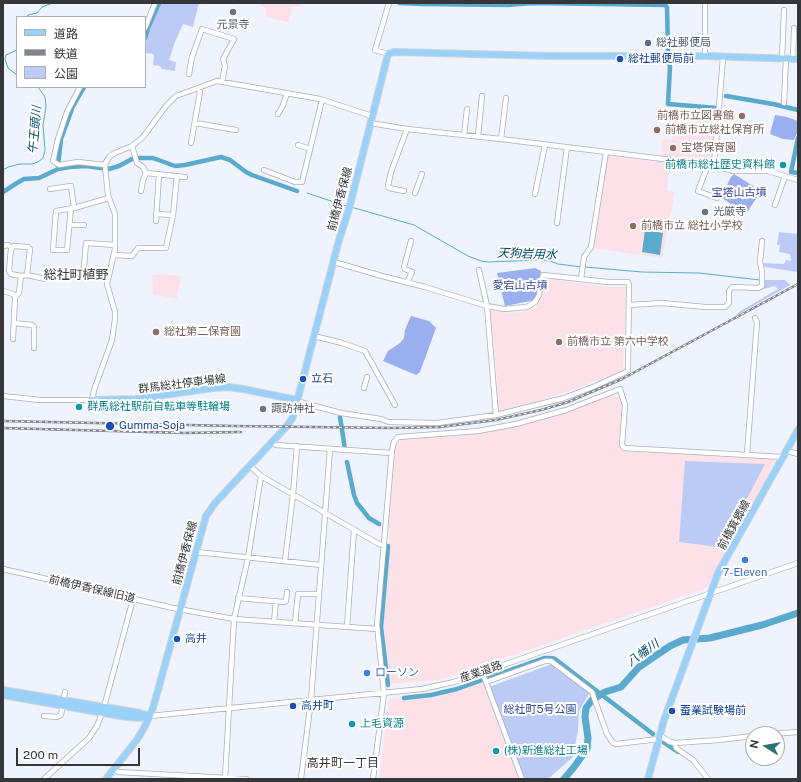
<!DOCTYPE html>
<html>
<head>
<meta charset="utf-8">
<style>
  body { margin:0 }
  #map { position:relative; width:801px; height:782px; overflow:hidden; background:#eff3fe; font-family:"Public Sans","Noto Sans JP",sans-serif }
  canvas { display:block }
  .frame { position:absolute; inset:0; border:4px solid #34363a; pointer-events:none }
  .legend { position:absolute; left:16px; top:16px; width:130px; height:72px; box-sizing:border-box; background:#fff; border:1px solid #aeafb0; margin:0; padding:5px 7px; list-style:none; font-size:12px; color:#34363a }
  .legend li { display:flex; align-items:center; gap:8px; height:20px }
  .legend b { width:20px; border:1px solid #aeafb0 }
  .north { position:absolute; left:745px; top:726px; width:40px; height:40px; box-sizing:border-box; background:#fff; border:1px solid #aeafb0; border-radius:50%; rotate:281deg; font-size:11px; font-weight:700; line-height:16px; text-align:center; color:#34363a }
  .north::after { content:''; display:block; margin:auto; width:14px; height:18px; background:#297372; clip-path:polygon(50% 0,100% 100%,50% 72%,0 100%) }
  .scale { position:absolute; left:16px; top:748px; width:124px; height:18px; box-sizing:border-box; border:2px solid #34363a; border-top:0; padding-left:5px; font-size:12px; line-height:14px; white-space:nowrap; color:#34363a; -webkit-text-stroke:3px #fff; paint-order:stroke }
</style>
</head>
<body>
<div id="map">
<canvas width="801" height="782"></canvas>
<div class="frame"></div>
<ul class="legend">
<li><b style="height:5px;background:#99d1fb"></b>道路</li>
<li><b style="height:5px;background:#82858c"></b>鉄道</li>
<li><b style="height:11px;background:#bbcbf6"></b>公園</li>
</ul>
<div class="north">N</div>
<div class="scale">200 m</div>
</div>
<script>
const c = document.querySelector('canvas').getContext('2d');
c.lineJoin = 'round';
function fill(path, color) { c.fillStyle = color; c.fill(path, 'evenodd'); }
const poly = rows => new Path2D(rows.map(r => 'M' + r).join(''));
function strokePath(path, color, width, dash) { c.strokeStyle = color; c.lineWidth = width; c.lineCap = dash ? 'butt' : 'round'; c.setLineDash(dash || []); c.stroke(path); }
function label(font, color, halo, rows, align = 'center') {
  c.font = font + ' "Public Sans","Noto Sans JP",sans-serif'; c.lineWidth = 4; c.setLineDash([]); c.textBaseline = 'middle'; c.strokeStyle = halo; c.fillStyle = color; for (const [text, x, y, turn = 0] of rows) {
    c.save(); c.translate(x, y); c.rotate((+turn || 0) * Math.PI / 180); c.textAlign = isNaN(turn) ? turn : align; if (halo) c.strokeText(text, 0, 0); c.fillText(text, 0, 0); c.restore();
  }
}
fill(poly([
  [262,3,301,3,301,7,292,6,289,22,265,17,266,8,261,6],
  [683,128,715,132,713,153,709,161,707,162,661,156,662,139,672,140,673,132,682,134],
  [608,156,670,163,667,191,675,192,662,258,593,248],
  [162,274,181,276,177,299,153,294,152,275],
  [545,278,610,287,626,287,623,371,561,394,531,403,498,411,497,378,490,311,509,313,521,312,535,308,540,302],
  [610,395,620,397,623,405,619,446,622,451,773,459,775,462,707,587,704,589,453,676,436,680,389,684,382,628,390,533,388,530,394,452,395,447,401,438,453,435,501,429,522,425,560,414],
  [484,681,520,779,379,779,389,698,404,699,428,696,451,692]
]), '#fce2e8');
fill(poly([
  [160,3,199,3,193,27,183,24,175,42,169,60,176,62,175,71,162,69,160,66,153,65,154,54,145,53,147,34],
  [798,229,798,272,765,267,762,263,784,264,786,260,791,261,790,254,779,252,780,245,777,245,779,232,797,234],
  [765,280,785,280,790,285,734,317,739,312,778,289,775,286,764,289],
  [685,461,765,464,724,543,717,547,679,542],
  [552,664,590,692,579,711,578,730,573,757,548,779,524,779,489,687]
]), '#bbcbf6');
fill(poly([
  [775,115,787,117,798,121,797,133,794,140,783,139,770,134],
  [734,174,761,191,746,214,744,214,721,197,731,177],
  [535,268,541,271,538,293,535,300,505,306,497,273],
  [411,316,429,321,436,328,420,372,416,375,383,361,388,351,400,343,404,338,405,330]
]), '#9aafee');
fill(poly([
  [645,230,663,233,660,255,642,252]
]), '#5aaace');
strokePath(poly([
  [26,17,28,15,37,13,42,7,53,3],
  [17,50,6,55,5,59,8,68,17,75],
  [3,170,8,167,20,164,32,164,38,162,43,158,45,150,43,125,46,107,45,97,38,87],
  [307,193,346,206],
  [351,207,414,225,468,256,481,261,488,262,541,260,550,261,558,264,582,267],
  [585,267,642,272,699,273,760,280]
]), '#5aaace', 1);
strokePath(poly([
  [399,3,423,4,508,5,533,3,665,5,667,7,668,53,670,67,668,104,717,108],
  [145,38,148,28,159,3],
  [726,96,773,104,798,110],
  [798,138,791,172,798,173],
  [58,166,61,139,73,106,84,87],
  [3,192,17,183,24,179,39,178,58,169,70,167,86,166,109,169,119,166,132,159,140,158,153,158,175,166,185,165,221,157,230,160,246,172,252,175,297,191],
  [340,417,345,449],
  [347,462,354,495,357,503,369,518,379,524],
  [388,685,381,627,388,546],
  [404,698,431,695,457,689,544,658,551,658,555,659,653,734],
  [663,742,678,752]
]), '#5aaace', 4.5);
strokePath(poly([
  [564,779,574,767,587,749,588,738,585,717,586,708,592,700,605,692,621,687,639,667,670,646,683,640,710,638,762,625,798,613]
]), '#5aaace', 7);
const minor = poly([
  [145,28,155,3],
  [388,54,375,50,389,3],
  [705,56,705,3],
  [782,59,784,10],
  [793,59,794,28],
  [189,74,192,57,202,29,234,39,223,59,225,66,222,82],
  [80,87,67,112,58,139,53,161,59,165,78,162,105,165],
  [784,103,786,59],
  [278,114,283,105,287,93],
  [195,123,236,130],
  [370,123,407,129,501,139,712,165,733,171,768,171,798,180],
  [464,135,467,109],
  [478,136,482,96],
  [501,139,506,98],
  [191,143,200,92,198,88],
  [298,145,310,149],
  [132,146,137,163,143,167,146,173,185,177],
  [708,165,698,191,717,198],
  [712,165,715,155,723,58],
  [264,170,295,182,302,182,322,100],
  [50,189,71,186,74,208],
  [141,191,143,180,146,173],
  [404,191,389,188,388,186,391,172,407,129],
  [415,193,422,174],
  [535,194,545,145],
  [775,205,785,176],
  [71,208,67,250,53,250,56,211,74,208,109,198],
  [156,214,173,215],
  [156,221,159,174],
  [557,223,567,147],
  [70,225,84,225],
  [3,246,8,245,12,248],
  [14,246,28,247,30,249,27,275,21,276,11,274,9,271,11,249,14,246],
  [114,255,132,256,138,248,166,248,173,215,177,176],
  [84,267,86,243,115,245],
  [479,270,487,306,496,415],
  [27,275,45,279],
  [581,279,584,257,591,247,606,152],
  [407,283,412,272,405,269,404,267,411,241],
  [3,291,13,294,15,297,13,339],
  [15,297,19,293,21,276],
  [629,305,662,303,705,307,725,307,729,303,729,291,732,287,758,288,762,286,762,272,760,262,762,241],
  [14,323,32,325,34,327,34,348],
  [314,336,342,343,365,351,395,405],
  [364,388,367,377],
  [3,396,40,400,91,400],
  [104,400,104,409,91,408,94,390,112,340,115,319,115,312,107,284,115,249,115,214,108,195,105,166,106,162,110,156,115,153,132,146,143,137,166,106,176,96,217,81,320,99,372,116],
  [297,400,300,402,341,413,381,419,389,422,437,423,496,415,564,398,593,387,626,372,628,370,629,285,628,282,608,282,543,275,542,278,539,295,535,302,527,307,504,309,487,306,425,287,382,276,334,262],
  [272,442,276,445,391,453],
  [787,451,798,454],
  [747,454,757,322,755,318],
  [250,466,261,476,379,544,384,546],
  [196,552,321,565],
  [285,561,293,495,297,446],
  [3,569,173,608,234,619,377,629],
  [238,598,284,602,286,601,287,592],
  [274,622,276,601],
  [295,623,298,594,319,594],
  [347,627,354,530],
  [481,673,484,677,522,779],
  [486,682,545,661,551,661,592,692,607,734,613,743,617,744,658,739],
  [104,707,133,599],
  [44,716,57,717,61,715,65,692],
  [150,716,422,689,454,682,798,563],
  [772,734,798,732],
  [659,735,670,742,675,743,719,740,753,736],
  [675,743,676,748,693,760,708,779],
  [114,770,118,772,246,779],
  [44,779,89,738,97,726,102,713],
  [225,779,234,619,248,558,261,476],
  [301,779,311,700,330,449],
  [373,779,384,693,377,625,392,450,394,442,398,437,478,431,516,424,566,410,620,389,625,405,622,445,624,448,783,457]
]);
const major = poly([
  [91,400,136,399,213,388,228,387,243,389,297,400],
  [3,690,140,713,150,716],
  [3,695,120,716,137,718,148,717],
  [106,779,136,741,144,728,153,708,206,516,215,503,287,426,293,417,339,240,349,209,388,54,394,52,551,56,705,56,798,59],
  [648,779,664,720,718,573,798,430]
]);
strokePath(minor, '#aaaeb8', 6);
strokePath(major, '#d2d3d4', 8);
strokePath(minor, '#fff', 4.5);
strokePath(major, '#99d1fb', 6);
const rail = poly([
  [3,421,234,426,392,428,440,427,496,420,541,410,568,402,622,379,798,284],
  [3,428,184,433,241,432]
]);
strokePath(rail, '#82858c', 2.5);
strokePath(rail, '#fff', 1, [3]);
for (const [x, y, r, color] of [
  [233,12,4,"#6b7280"],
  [648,43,4,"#5c6f8a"],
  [620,59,4,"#1a4fb4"],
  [742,116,4,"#8d6e63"],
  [657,130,4,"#8d6e63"],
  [673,148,4,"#8d6e63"],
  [783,165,4,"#0f9aa8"],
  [705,212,4,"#6b7280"],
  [633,226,4,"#8d6e63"],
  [156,332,4,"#8d6e63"],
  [559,342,4,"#8d6e63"],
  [303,379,4,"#1a4fb4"],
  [79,407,4,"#0f9aa8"],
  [263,409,4,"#6b7280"],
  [110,426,5,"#1a4fb4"],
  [745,560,4,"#3f7fe0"],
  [177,639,4,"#1a4fb4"],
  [367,673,4,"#3f7fe0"],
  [293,706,4,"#1a4fb4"],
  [672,711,4,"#1a4fb4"],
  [352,724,4,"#0f9aa8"],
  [496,751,4,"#0f9aa8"]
]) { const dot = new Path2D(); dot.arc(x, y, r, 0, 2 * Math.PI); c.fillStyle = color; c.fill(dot); strokePath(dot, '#fff', 1.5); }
label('11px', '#5b616d', '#fff', [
  ["元景寺",233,25,"center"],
  ["光厳寺",713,212],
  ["諏訪神社",271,409]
], 'left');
label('11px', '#4e5e75', '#fff', [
  ["総社郵便局",656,43]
], 'left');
label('11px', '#164399', '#fff', [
  ["総社郵便局前",628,59],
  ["立石",311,379],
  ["Gumma-Soja",119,426],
  ["高井",185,639],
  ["高井町",301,706],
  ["蚕業試験場前",680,711]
], 'left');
label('11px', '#785e54', '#fff', [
  ["前橋市立図書館",734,116,"right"],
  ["前橋市立総社保育所",665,130],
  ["宝塔保育園",681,148],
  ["前橋市立 総社小学校",641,226],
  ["総社第二保育園",164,332],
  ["前橋市立 第六中学校",567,342]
], 'left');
label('11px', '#0d838f', '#fff', [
  ["前橋市総社歴史資料館",775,165,"right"],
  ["群馬総社駅前自転車等駐輪場",87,407],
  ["上毛資源",360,724],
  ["(株)新進総社工場",504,751]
], 'left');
label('11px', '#344892', '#fff', [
  ["宝塔山古墳",739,193],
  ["愛宕山古墳",520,286],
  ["総社町5号公園",540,710]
]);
label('11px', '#34363a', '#fff', [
  ["前橋伊香保線",340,199,-75],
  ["群馬総社停車場線",182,384,-7],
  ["前橋箕郷線",734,525,-61],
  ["前橋伊香保線",185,553,-75],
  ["前橋伊香保線旧道",92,589,13],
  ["産業道路",481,672,-19]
]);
label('11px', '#366cbe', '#fff', [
  ["7-Eleven",745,573],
  ["ローソン",375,673,"left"]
]);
label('italic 12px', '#044b64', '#fff', [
  ["午王頭川",35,130,-85],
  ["天狗岩用水",527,254,2],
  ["八幡川",643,653,-36]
]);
label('12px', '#34363a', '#fff', [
  ["高井町一丁目",343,763]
]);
label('13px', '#34363a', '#fff', [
  ["総社町植野",76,275]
]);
</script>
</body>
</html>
